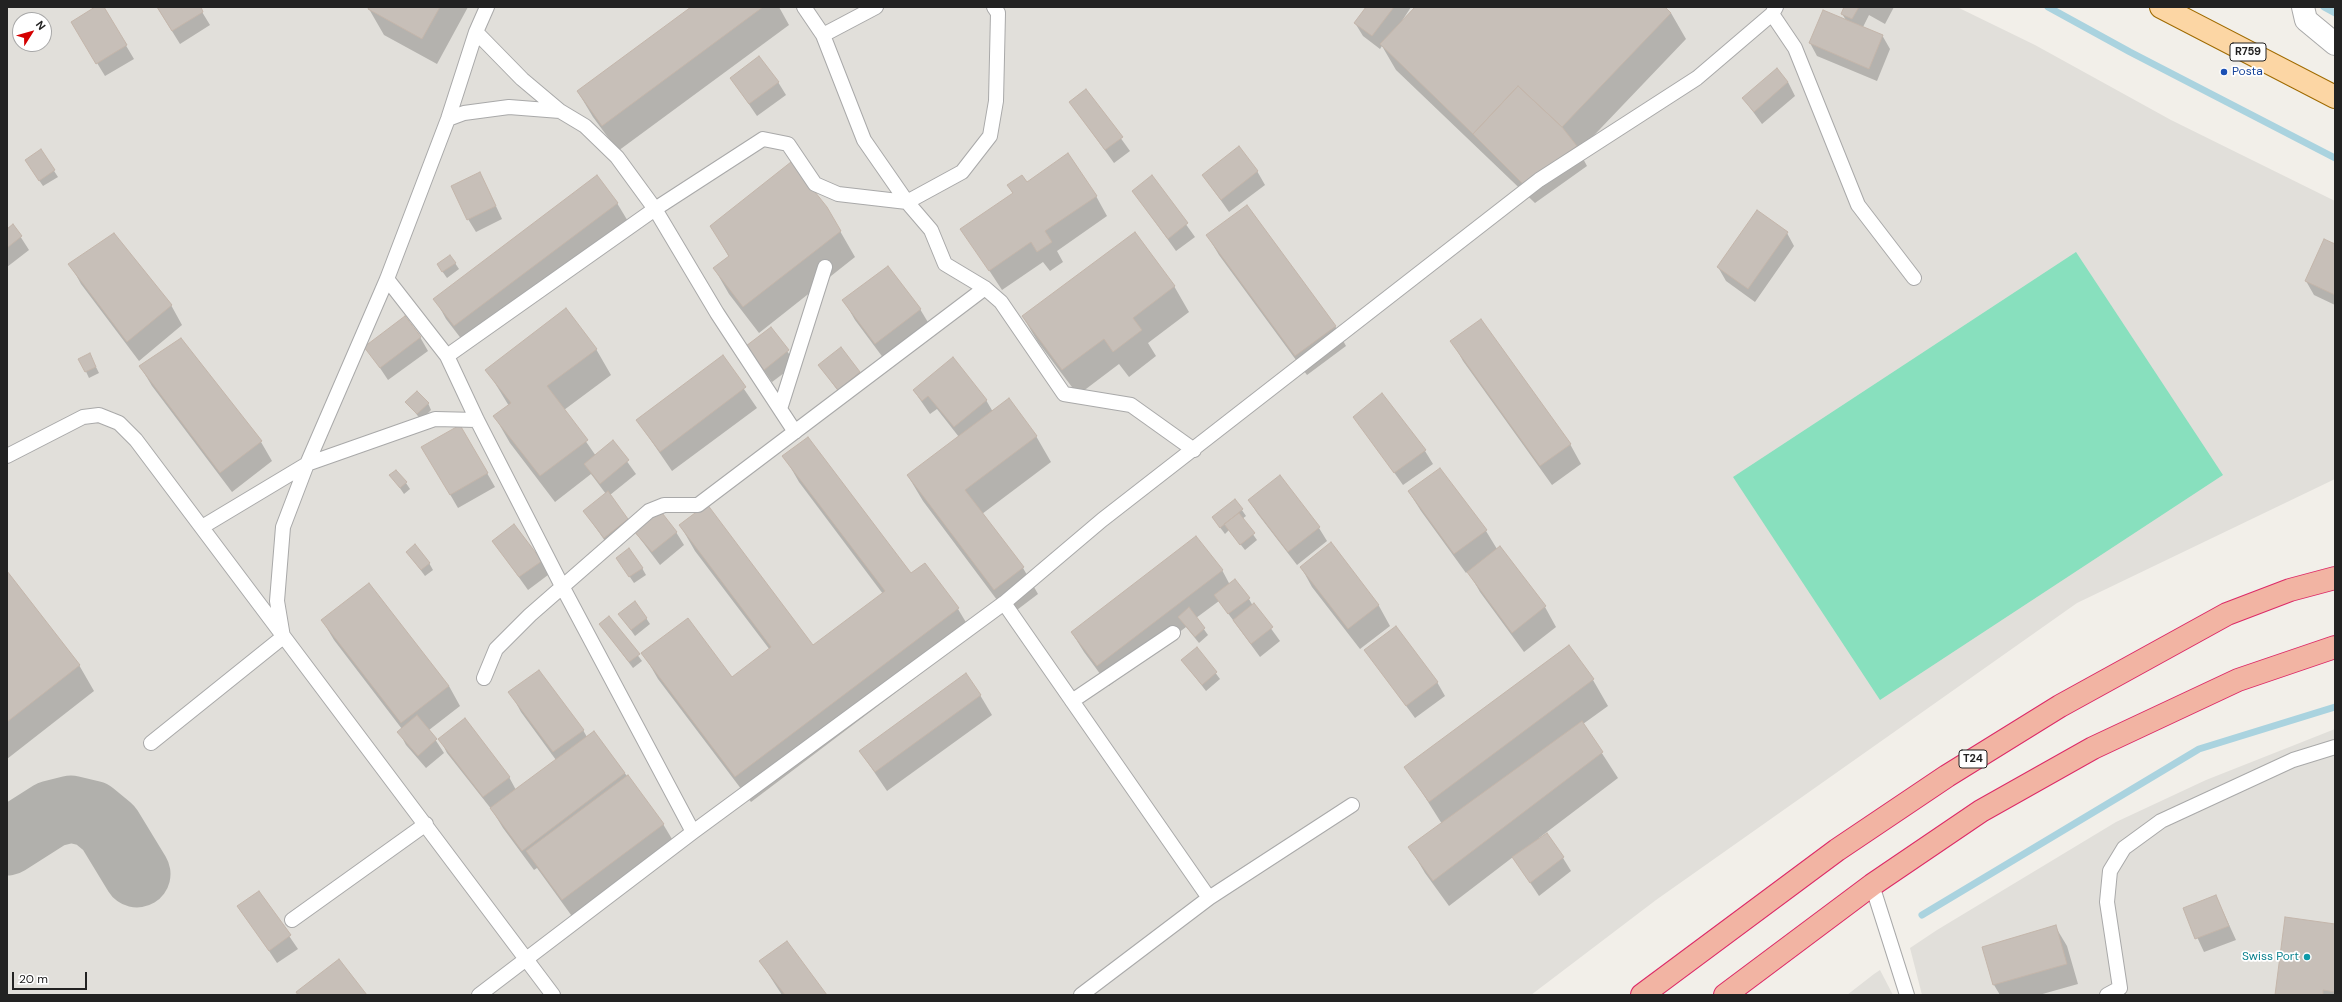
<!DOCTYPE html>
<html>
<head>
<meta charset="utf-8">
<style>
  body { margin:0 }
  #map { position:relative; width:2342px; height:1002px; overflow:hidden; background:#f2efe9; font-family:"DM Sans",sans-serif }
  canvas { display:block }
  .frame { position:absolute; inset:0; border:8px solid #222; pointer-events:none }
  .north { position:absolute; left:12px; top:12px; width:40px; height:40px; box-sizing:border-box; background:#fff; border:1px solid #a7a7a7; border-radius:50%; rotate:53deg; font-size:11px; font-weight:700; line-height:16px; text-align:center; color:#222 }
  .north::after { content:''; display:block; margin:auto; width:14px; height:18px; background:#d40000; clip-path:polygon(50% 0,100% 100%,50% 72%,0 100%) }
  .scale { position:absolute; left:12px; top:972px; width:75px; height:18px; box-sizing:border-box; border:2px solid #222; border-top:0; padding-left:5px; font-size:12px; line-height:14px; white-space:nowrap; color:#222; -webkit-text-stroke:3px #fff; paint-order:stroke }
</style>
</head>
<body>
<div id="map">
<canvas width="2342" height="1002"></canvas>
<div class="frame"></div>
<div class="north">N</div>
<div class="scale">20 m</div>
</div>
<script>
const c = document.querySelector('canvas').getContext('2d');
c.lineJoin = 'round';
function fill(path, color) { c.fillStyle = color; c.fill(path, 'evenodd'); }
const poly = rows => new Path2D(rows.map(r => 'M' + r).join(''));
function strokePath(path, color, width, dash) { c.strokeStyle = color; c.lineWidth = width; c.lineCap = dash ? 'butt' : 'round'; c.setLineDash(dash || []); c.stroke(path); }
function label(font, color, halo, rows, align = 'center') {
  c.font = font + ' "DM Sans",sans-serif'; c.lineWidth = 3.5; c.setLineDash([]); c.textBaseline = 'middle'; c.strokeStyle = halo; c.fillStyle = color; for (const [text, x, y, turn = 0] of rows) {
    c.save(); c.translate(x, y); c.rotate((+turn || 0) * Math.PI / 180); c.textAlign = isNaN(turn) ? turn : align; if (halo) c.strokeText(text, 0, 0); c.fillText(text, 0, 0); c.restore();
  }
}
fill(poly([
  [7,7,1957,7,2035,45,2171,120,2335,201,2335,479,2077,603,1656,900,1531,995,7,995],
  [20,20,44,20,44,44,20,44],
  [2335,729,2335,995,1922,995,1910,948,1937,930,2116,822,2206,780],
  [1880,970,1893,995,1847,995,1874,974]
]), '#e1dfda');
fill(poly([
  [2076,252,2223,475,1880,700,1733,477]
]), '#88e0be');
fill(poly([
  [97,7,103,7,134,59,105,76,80,35],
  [157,7,199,7,210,25,180,44],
  [370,7,468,7,437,64,384,35,369,9],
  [693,7,779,7,789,25,618,151,593,117,578,92],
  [1367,7,1411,7,1400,24,1416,7,1664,7,1671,13,1686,39,1579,151,1587,166,1535,203,1396,70,1382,46,1380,49,1363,36,1355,23],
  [1845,7,1894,7,1885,24,1869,15,1863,27,1882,35,1890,49,1877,81,1817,56,1810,43,1846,20,1842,14],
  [731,78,778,82,786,95,757,116],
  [1788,82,1795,96,1762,124,1743,98],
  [1086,90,1130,151,1114,163,1070,102],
  [41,151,58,177,43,186,30,167],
  [1257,171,1265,185,1229,212,1203,175],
  [1152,177,1195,237,1176,251,1133,191],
  [1027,183,1096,196,1107,216,1057,251,1063,262,1050,271,1043,262,1002,290,962,229,1013,194,1008,185],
  [487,187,502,219,476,232,468,219],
  [617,203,629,223,466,345,446,319,435,299],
  [13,225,29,250,7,267,7,230],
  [711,226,840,231,855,257,759,333,729,294,714,268,729,257],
  [1787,233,1794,246,1755,302,1726,281,1718,267],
  [1207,235,1335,326,1346,346,1307,375,1219,255],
  [2335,245,2335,305,2314,295,2306,281],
  [455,263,459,269,447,278,442,271],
  [70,264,171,305,182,325,139,361,81,284],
  [1174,286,1189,312,1148,343,1156,356,1129,377,1119,364,1078,395,1038,342,1023,317],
  [844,301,920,309,932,329,887,363,855,320],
  [771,328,796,364,772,382,747,346],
  [420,337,428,351,388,380,366,347],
  [1452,341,1570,444,1581,464,1552,485,1463,361],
  [596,349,611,375,564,410,596,456,613,442,636,474,610,495,634,531,676,532,684,545,660,565,635,532,612,551,584,511,606,494,591,474,555,502,510,443,495,417,509,406,487,370],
  [722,357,757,408,672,471,637,420],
  [80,359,93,361,99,373,89,378],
  [819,365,860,372,867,386,846,402],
  [140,366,261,442,272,461,232,492,152,386],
  [914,391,986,400,993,412,1036,436,1051,462,982,514,1023,568,1038,594,1009,616,923,501,908,476,959,437,937,409,930,414],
  [1382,395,1425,451,1433,464,1403,485,1355,417],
  [407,402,428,403,431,410,421,420],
  [460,426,495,487,458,508,423,448],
  [784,456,911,575,958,609,973,634,751,802,658,679,643,653,732,678,770,650,695,551,680,525,813,646,883,594,799,482],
  [1440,470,1486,531,1497,549,1500,547,1545,607,1556,627,1524,652,1480,592,1468,571,1466,573,1421,511,1409,492],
  [391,475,406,483,410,489,404,494],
  [1235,500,1246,516,1242,519,1257,540,1245,550,1229,530,1225,534,1213,518],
  [1249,500,1319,528,1327,541,1297,565,1257,513],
  [493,541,541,561,548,575,528,590],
  [1331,544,1379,606,1390,626,1360,649,1312,587,1301,567],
  [407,552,429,563,433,570,425,576],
  [621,564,642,568,646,575,634,583],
  [1222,570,1230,585,1249,599,1253,606,1254,605,1280,641,1260,657,1219,601,1196,618,1208,635,1199,643,1186,627,1109,686,1084,652,1072,633],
  [7,573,79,665,94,691,7,759],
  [620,615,646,618,650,624,635,636],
  [609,617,642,661,633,668,600,624],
  [322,620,449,686,460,706,429,730,444,753,426,768,406,745,399,732,402,729,334,640],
  [1568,646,1593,680,1608,706,1583,724,1618,778,1539,838,1563,858,1571,871,1539,896,1513,857,1449,906,1425,873,1410,848,1442,824,1406,767],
  [1197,648,1220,679,1206,691,1182,660],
  [1365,650,1437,682,1445,696,1415,718],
  [510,692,583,730,587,737,594,732,663,824,675,844,574,919,537,868,534,870,503,828,492,810,447,753,440,739,509,777,516,790,556,760,521,712],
  [980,695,992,715,887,791,860,751],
  [259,892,298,949,277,963,239,906],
  [2216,896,2236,940,2204,952,2184,909],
  [2335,925,2335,995,2276,995],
  [2055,926,2067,946,2078,984,2039,995,2000,995,1994,985,1983,947],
  [760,961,825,995,782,995]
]), '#0003');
strokePath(poly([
  [2048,7,2130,52,2335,158],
  [2324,7,2335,13],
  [1922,915,2199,749,2335,707]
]), '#aad3df', 7);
strokePath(poly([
  [7,842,51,814,71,809,92,814,109,828,137,874]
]), '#b1b0ac', 67);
const building = poly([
  [95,7,104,7,127,45,96,64,71,22,95,7],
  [157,7,201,7,203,12,172,31,157,7],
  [369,7,440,7,422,39,368,9,369,7],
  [691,7,763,7,602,126,577,91,691,7],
  [1366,7,1394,7,1372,36,1354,23,1366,7],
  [1415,7,1665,7,1671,13,1562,127,1518,86,1473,134,1380,44,1415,7],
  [1844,7,1859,7,1852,19,1841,14,1844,7],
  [1823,10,1883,35,1869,69,1809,43,1823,10],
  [759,56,779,82,749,104,730,78,759,56],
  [1777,68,1788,82,1754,112,1742,98,1777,68],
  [1518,86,1562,127,1577,146,1523,184,1473,134,1518,86],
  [1086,89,1123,137,1105,150,1069,102,1086,89],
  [1239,146,1258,171,1221,200,1202,175,1239,146],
  [41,149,55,170,39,181,25,160,41,149],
  [1068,153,1097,196,1045,231,1052,242,1037,252,1031,242,989,271,960,229,1013,193,1007,185,1022,175,1027,182,1068,153],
  [791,162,827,207,841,231,743,307,713,268,729,256,710,226,791,162],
  [480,172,496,206,467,220,451,186,480,172],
  [597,175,618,203,454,326,433,299,597,175],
  [1152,175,1188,223,1168,239,1132,191,1152,175],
  [1247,205,1336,326,1295,356,1206,235,1247,205],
  [1757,210,1788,232,1748,289,1717,267,1757,210],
  [13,224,22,236,7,248,7,229,13,224],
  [1135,232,1175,286,1133,318,1142,330,1113,352,1104,339,1062,370,1022,316,1135,232],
  [114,233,172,305,127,342,68,264,114,233],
  [2324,239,2335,244,2335,295,2305,281,2324,239],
  [450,255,456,263,442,272,437,264,450,255],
  [888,266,921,309,875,344,842,300,888,266],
  [566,308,597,349,547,386,588,440,540,476,493,416,511,403,485,370,566,308],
  [405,316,421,337,380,368,364,347,405,316],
  [1481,319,1571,444,1540,466,1450,341,1481,319],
  [771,327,789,350,764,370,746,346,771,327],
  [181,338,262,441,220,473,139,366,181,338],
  [841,347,860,372,838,390,818,365,841,347],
  [90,353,96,367,85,372,78,359,90,353],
  [723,355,746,387,660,452,636,420,723,355],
  [953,357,987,400,954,427,928,396,922,401,913,390,953,357],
  [417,391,429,403,417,414,405,402,417,391],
  [1382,393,1426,450,1394,473,1353,417,1382,393],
  [1009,398,1037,436,965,490,1024,567,994,590,907,475,1009,398],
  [460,425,488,473,450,495,421,447,460,425],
  [808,437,911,573,925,563,959,608,735,777,641,653,688,618,732,677,771,647,679,525,707,504,813,645,885,591,782,456,808,437],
  [613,440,629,460,600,484,584,464,613,440],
  [1440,468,1487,530,1454,554,1408,491,1440,468],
  [396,470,407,482,400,488,389,475,396,470],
  [1280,475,1320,527,1288,552,1248,500,1280,475],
  [608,491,628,519,604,538,583,511,608,491],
  [1235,499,1243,509,1220,528,1212,517,1235,499],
  [659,509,677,532,652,552,633,530,659,509],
  [1239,513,1255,533,1240,545,1224,524,1239,513],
  [514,524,542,561,519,577,492,541,514,524],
  [1196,536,1223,570,1097,666,1071,632,1196,536],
  [1331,542,1379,605,1348,629,1300,567,1331,542],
  [415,544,430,563,421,570,406,552,415,544],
  [1500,546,1546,606,1512,633,1467,572,1500,546],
  [629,548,643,568,629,577,616,558,629,548],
  [7,571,80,665,7,722,7,571],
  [1235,579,1250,598,1228,614,1214,595,1235,579],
  [369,583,449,686,401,723,321,620,369,583],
  [635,601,647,618,631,630,618,614,635,601],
  [1254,603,1273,627,1251,644,1233,620,1254,603],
  [1189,607,1205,628,1195,637,1178,617,1189,607],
  [609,616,640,654,629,662,599,624,609,616],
  [1396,626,1438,682,1406,706,1364,650,1396,626],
  [1569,645,1594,679,1429,802,1404,767,1569,645],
  [1197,647,1217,672,1202,685,1181,660,1197,647],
  [539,670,584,730,553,752,508,692,539,670],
  [966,673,981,695,875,772,859,751,966,673],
  [417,715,437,739,418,756,397,732,417,715],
  [465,718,510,777,483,797,438,739,465,718],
  [1582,721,1603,752,1433,881,1408,847,1582,721],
  [594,731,625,773,522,851,490,808,594,731],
  [628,775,664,824,562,900,526,851,628,775],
  [1547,833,1564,857,1530,883,1512,857,1547,833],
  [259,891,291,935,269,951,237,906,259,891],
  [2216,895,2229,926,2195,939,2183,908,2216,895],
  [2285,917,2335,924,2335,992,2323,990,2323,995,2275,995,2285,917],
  [2056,925,2067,964,1993,985,1982,947,2056,925],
  [787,941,827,995,785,995,759,961,787,941],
  [339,959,367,995,298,995,296,992,339,959]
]);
fill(building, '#c7bfb8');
strokePath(building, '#c4b6ab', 1);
const service = poly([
  [804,7,823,35,864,140,907,202,931,230,945,264,985,288,1001,302,1064,394,1131,405,1194,450],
  [1772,14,1795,48,1858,205,1914,278],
  [476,32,522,79,560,111],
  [823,35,876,7],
  [448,119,464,113,509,107,560,111,585,126,617,157,655,209,717,313,795,432],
  [387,279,447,356,477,420,562,586,693,832],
  [447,356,655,209,763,139,788,144,815,184,838,194,907,202,962,172,990,136,996,101,998,13,994,7],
  [780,409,825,267],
  [7,456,83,417,99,415,119,423,136,440,553,995],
  [202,527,307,464,435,419,477,420],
  [1004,603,1209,898],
  [484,678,496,649,530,615,649,511,664,505,698,505,985,288],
  [1072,701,1173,633],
  [151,743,283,637,277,601,283,527,307,464,387,279,448,119,476,32,487,7],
  [1872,885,1907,995],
  [292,920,426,824],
  [479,995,693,832,1004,603,1102,520,1539,180,1697,78,1772,14,1776,7],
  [1081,995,1209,898,1352,805],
  [2107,995,2120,988,2107,902,2110,871,2124,848,2161,821,2293,760,2335,747]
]);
const minor = poly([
  [2303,7,2306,20,2335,44]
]);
const primary = poly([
  [2161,7,2335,97]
]);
const trunk = poly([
  [1642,995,1837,850,1947,776,2060,706,2227,614,2290,590,2335,578],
  [1725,995,1872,885,1981,811,2093,748,2238,680,2335,647]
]);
strokePath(service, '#a9a9a9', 16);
strokePath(minor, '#a9a9a9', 24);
strokePath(primary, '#a06b00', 24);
strokePath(trunk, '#dc2a67', 24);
strokePath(service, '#fff', 14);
strokePath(minor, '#fff', 22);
strokePath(primary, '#fcd6a4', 22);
strokePath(trunk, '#f2b4a3', 22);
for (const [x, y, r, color] of [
  [2224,72,4,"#1a4fb4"],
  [2307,957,4,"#0f9aa8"]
]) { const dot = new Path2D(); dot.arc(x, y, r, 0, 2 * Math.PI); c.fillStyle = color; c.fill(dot); strokePath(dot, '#fff', 1.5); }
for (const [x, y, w] of [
  [2248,52,36],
  [1973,759,28]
]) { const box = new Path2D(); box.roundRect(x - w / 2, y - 9, w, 18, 3); c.fillStyle = '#fff'; c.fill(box); strokePath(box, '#222', 1); }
label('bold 11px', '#222', null, [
  ["R759",2248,52],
  ["T24",1973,759]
]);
label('12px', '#164399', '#fff', [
  ["Posta",2232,72]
], 'left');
label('12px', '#0d838f', '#fff', [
  ["Swiss Port",2299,957]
], 'right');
</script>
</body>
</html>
